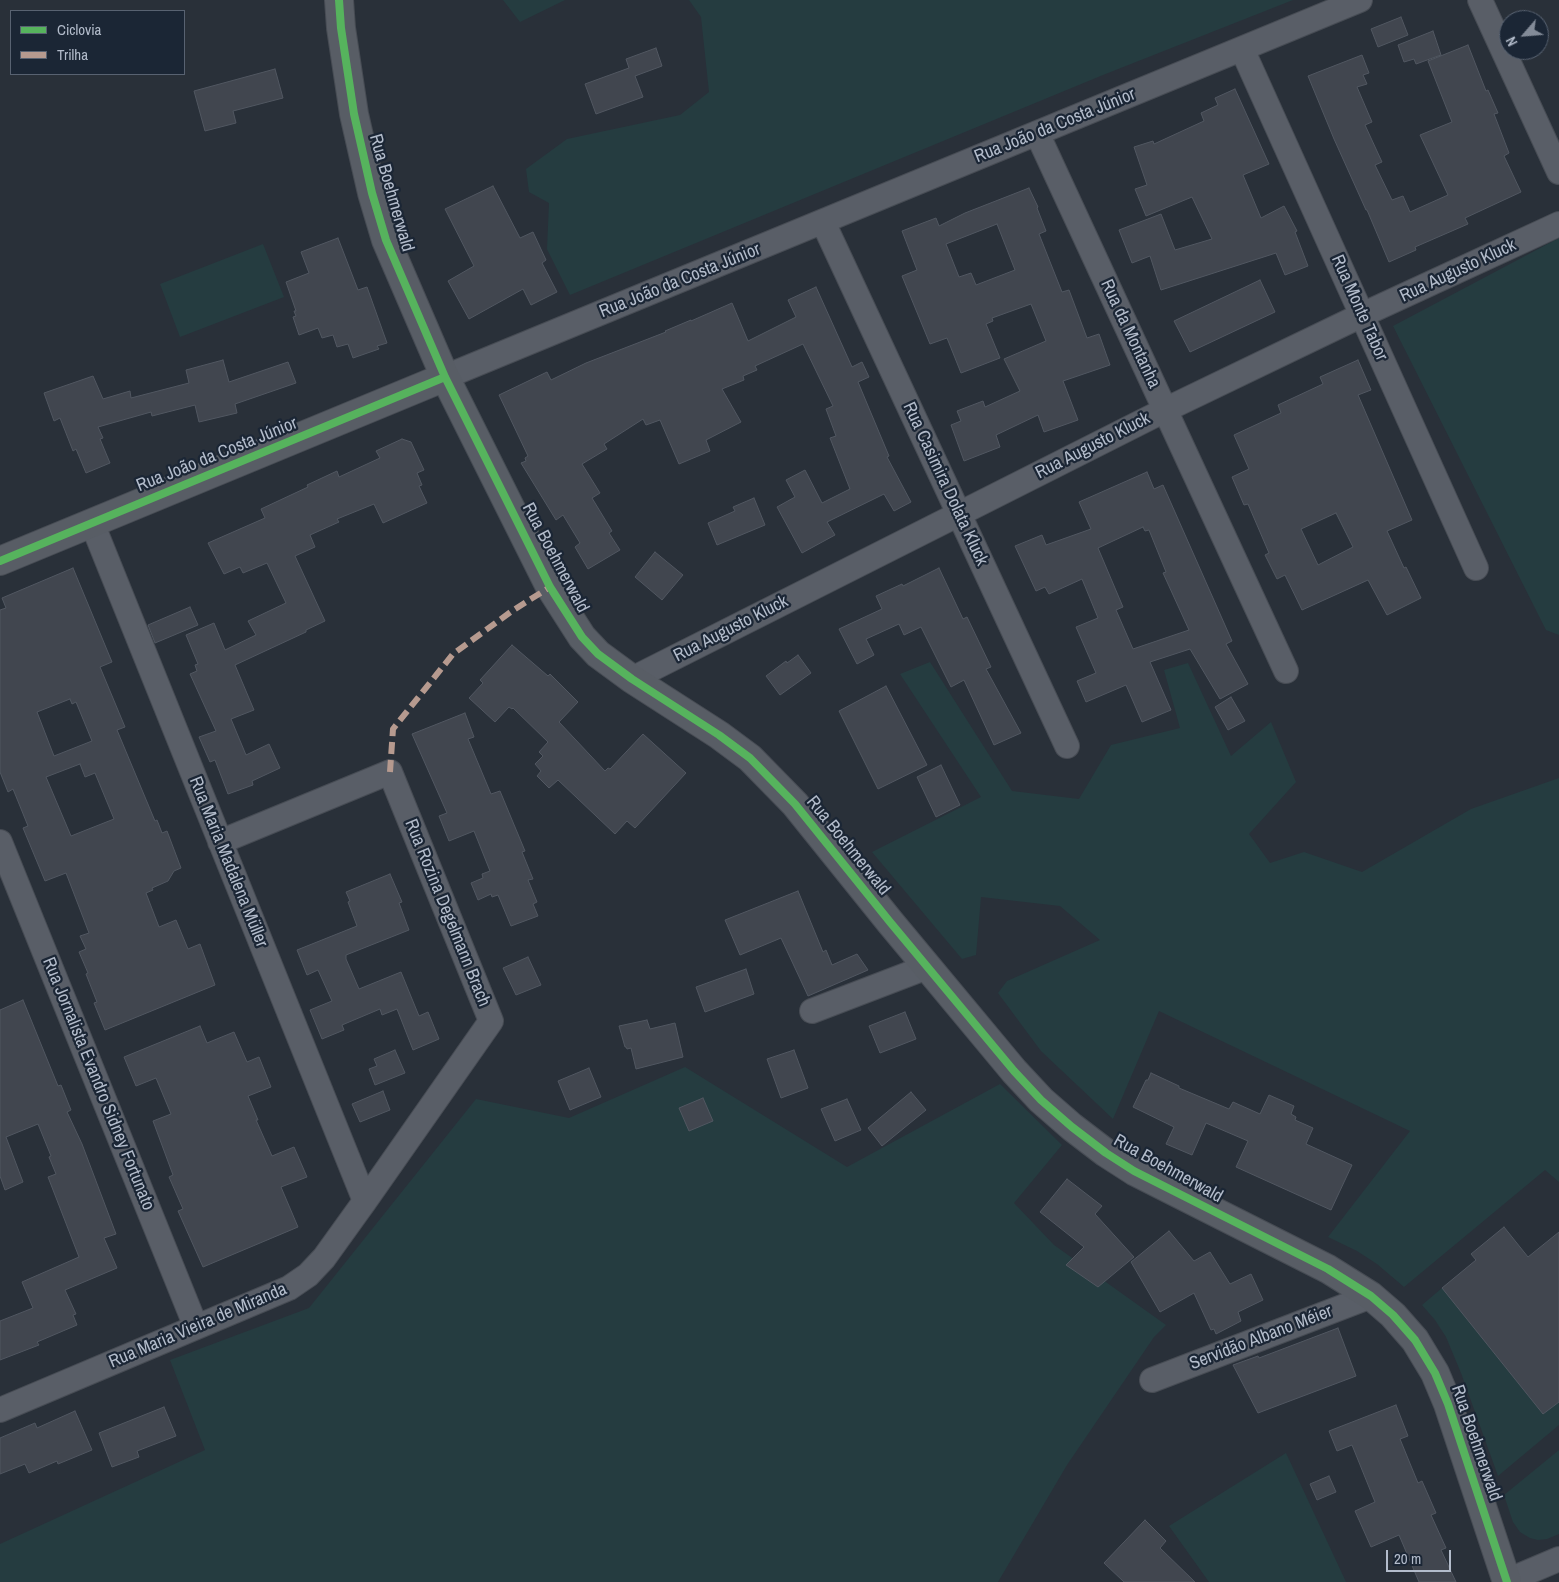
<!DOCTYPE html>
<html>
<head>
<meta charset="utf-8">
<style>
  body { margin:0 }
  #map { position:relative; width:1559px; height:1582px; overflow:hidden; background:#293039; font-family:"Archivo Narrow",sans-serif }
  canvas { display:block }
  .legend { position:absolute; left:10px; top:10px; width:175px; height:65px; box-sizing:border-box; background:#1b2635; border:1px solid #586271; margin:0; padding:6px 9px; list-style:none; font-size:15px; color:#b3bccb }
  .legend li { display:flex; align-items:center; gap:10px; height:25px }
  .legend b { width:25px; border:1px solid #586271 }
  .north { position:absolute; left:1499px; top:10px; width:50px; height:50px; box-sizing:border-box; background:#1b2635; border:1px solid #586271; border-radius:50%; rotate:243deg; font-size:14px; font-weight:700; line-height:20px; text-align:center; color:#b3bccb }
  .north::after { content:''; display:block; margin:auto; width:18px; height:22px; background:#838b98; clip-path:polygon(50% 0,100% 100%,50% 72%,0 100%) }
  .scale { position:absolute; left:1386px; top:1550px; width:65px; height:22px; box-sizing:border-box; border:2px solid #b3bccb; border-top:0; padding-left:6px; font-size:15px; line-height:18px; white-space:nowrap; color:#b3bccb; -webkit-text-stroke:4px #1b2635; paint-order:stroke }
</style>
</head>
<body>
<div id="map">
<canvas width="1559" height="1582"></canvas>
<ul class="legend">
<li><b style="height:6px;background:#56b35d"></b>Ciclovia</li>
<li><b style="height:6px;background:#b69a8f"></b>Trilha</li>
</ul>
<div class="north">N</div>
<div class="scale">20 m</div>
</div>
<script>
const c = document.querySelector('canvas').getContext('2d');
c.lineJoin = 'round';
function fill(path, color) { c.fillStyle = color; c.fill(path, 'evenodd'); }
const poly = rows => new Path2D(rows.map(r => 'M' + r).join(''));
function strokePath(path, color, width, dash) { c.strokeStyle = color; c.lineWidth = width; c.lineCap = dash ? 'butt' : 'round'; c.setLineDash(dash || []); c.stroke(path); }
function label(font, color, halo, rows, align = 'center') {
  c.font = font + ' "Archivo Narrow",sans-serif'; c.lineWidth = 4.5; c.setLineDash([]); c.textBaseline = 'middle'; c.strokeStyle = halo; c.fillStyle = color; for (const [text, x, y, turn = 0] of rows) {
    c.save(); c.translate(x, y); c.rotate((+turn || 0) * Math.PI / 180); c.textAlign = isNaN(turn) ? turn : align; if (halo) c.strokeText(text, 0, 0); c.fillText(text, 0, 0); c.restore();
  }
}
fill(poly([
  [503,0,565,0,520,22],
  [689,0,1293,0,1103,75,570,295,547,249,549,203,529,192,526,169,567,139,680,115,709,92,701,17],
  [1559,238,1559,635,1546,630,1393,326],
  [263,244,284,297,180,337,160,284],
  [930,662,1012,791,1079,799,1111,745,1180,728,1164,670,1188,663,1231,756,1271,722,1296,782,1249,834,1270,863,1304,852,1362,872,1471,809,1559,778,1559,1182,1545,1170,1404,1287,1377,1264,1357,1251,1328,1237,1410,1131,1159,1011,1113,1119,1041,1051,998,993,1007,981,1100,940,1060,906,981,897,976,955,962,959,872,852,981,797,900,674],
  [685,1067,847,1167,1000,1084,1062,1145,1014,1203,1054,1245,1166,1325,1154,1337,1067,1465,998,1582,0,1582,0,1544,205,1450,170,1360,309,1308,476,1099,569,1118],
  [1442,1288,1543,1414,1559,1402,1559,1425,1498,1476,1461,1373,1446,1337,1435,1320,1422,1305],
  [1559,1450,1559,1534,1547,1539,1538,1540,1530,1538,1520,1532,1513,1522,1504,1495],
  [1286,1453,1346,1582,1209,1582,1169,1526]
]), '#253c40');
const building = poly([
  [1401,17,1408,35,1378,47,1371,29,1401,17],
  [1433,31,1441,55,1416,64,1414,59,1404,62,1398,45,1433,31],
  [1468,45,1486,91,1488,90,1498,113,1494,114,1509,153,1504,156,1521,192,1465,218,1468,224,1415,247,1416,250,1389,262,1367,210,1366,210,1334,139,1308,76,1362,55,1369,73,1363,75,1367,84,1357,87,1372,122,1365,125,1382,162,1375,165,1392,200,1403,196,1410,212,1448,195,1420,135,1452,122,1428,61,1468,45],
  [656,48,662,66,635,76,643,97,596,114,585,84,629,68,626,59,656,48],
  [275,69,283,98,233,111,236,123,205,131,194,91,275,69],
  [1235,89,1269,164,1243,175,1261,218,1284,206,1297,231,1295,232,1308,266,1285,275,1276,253,1161,290,1150,256,1132,263,1119,230,1161,214,1175,250,1212,239,1192,197,1146,216,1135,189,1147,185,1134,147,1153,141,1154,144,1204,121,1201,113,1218,105,1215,98,1235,89],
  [493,186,520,238,533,232,546,260,542,263,557,292,531,305,523,289,469,319,448,281,474,266,445,209,493,186],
  [1029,188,1038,207,1037,208,1046,231,1039,234,1062,292,1069,290,1087,338,1099,334,1110,365,1063,381,1078,420,1044,432,1038,415,996,435,1000,447,964,461,951,425,961,421,957,411,983,401,985,407,1020,391,1004,359,1046,341,1031,304,992,318,993,321,986,324,1000,358,961,373,947,338,930,344,902,276,917,270,902,231,936,218,939,226,965,213,1029,188],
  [997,224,1015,270,976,285,971,273,959,277,946,244,997,224],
  [338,238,358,290,367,287,387,343,377,346,379,349,353,358,348,344,337,347,333,335,322,338,318,328,299,335,293,317,296,316,294,311,296,311,286,282,309,273,301,252,338,238],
  [1260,280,1275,312,1190,352,1174,321,1260,280],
  [816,287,852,367,862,362,869,377,858,382,889,456,887,457,911,502,894,511,884,494,827,522,835,535,802,553,777,507,795,497,786,480,805,470,822,503,850,489,830,438,836,436,826,409,833,406,803,344,755,366,757,370,743,376,744,380,722,389,741,422,706,440,710,451,679,464,660,420,646,425,643,419,604,444,607,449,582,464,600,493,592,498,612,531,609,533,620,550,588,569,575,547,580,543,563,515,556,520,521,463,526,461,525,458,528,456,499,395,547,372,551,380,586,363,666,332,665,331,691,320,691,321,732,303,748,341,796,317,788,300,816,287],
  [223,360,229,382,288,362,296,383,235,404,237,413,199,422,195,405,152,416,151,412,98,427,103,438,100,439,110,463,86,473,76,449,73,451,60,418,54,421,44,393,93,376,103,399,130,391,131,398,189,383,186,370,223,360],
  [1358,360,1371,390,1358,395,1412,520,1387,531,1404,568,1406,567,1421,598,1387,615,1368,580,1302,610,1285,575,1277,579,1265,555,1269,553,1248,504,1244,505,1232,477,1249,469,1234,435,1281,413,1278,405,1323,384,1320,377,1358,360],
  [1336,513,1353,547,1318,565,1301,529,1336,513],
  [402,439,411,442,424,470,417,473,422,485,419,486,427,503,383,523,374,504,337,519,339,522,310,535,315,547,295,556,325,621,306,630,306,632,235,665,254,710,231,719,246,755,269,744,280,768,252,781,253,785,228,794,215,760,210,762,199,737,216,731,190,674,197,671,195,665,198,664,186,635,214,623,225,650,256,635,248,621,286,603,267,563,243,573,240,567,224,574,208,543,265,518,261,509,308,487,307,485,337,471,339,477,380,458,376,451,402,439],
  [1147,472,1154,489,1163,485,1232,641,1226,644,1248,684,1220,699,1190,649,1150,662,1171,710,1142,722,1126,685,1086,702,1077,681,1096,673,1076,627,1098,618,1082,579,1049,594,1045,587,1036,591,1015,546,1042,535,1046,545,1091,529,1079,502,1147,472],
  [1143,527,1145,531,1149,530,1166,572,1163,573,1189,630,1133,649,1116,610,1123,607,1098,548,1143,527],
  [754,498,765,525,717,545,708,523,735,511,733,507,754,498],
  [655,552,683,575,662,600,635,577,655,552],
  [73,568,112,662,100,667,125,727,117,730,155,821,157,820,162,833,167,831,181,868,174,871,168,881,152,888,153,890,146,893,159,927,176,920,188,949,200,944,215,985,105,1030,94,1003,97,1002,86,974,88,973,79,952,86,949,80,936,89,933,66,873,45,881,23,828,28,826,13,789,8,792,0,772,0,610,6,608,2,598,73,568],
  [70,699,72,704,76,702,92,741,54,756,37,712,70,699],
  [80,764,85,777,95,773,114,819,71,836,46,777,80,764],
  [939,568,963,619,967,617,991,667,986,669,1021,733,994,745,964,680,951,687,921,627,904,635,899,624,866,639,874,655,857,664,839,629,882,609,876,596,902,584,903,586,939,568],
  [190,607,198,625,155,643,148,625,190,607],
  [512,645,548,676,550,674,578,702,559,722,605,771,608,768,610,769,643,734,686,773,635,828,627,821,615,834,558,780,549,788,537,776,541,771,535,764,543,756,539,752,548,742,513,708,512,709,509,707,495,722,469,698,483,683,480,680,512,645],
  [798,655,811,673,780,695,766,676,786,661,787,663,798,655],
  [886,686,927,765,878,789,839,711,886,686],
  [1231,697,1245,721,1228,730,1215,707,1231,697],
  [465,713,474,737,468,739,491,794,500,791,525,851,522,852,533,879,528,880,537,902,533,904,538,916,511,926,498,895,492,897,491,894,478,900,471,883,483,878,482,874,490,871,474,831,449,841,439,816,447,813,412,734,465,713],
  [941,765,960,805,936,817,917,777,941,765],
  [390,874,402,902,399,903,409,930,346,955,346,959,359,989,401,972,419,1016,428,1012,439,1039,413,1050,397,1009,382,1015,380,1009,342,1025,344,1030,322,1039,310,1010,332,1001,318,970,307,975,297,950,357,926,348,902,350,901,346,892,390,874],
  [798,891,823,952,826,950,832,965,857,954,868,970,808,996,781,938,740,955,725,920,798,891],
  [528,957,541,985,516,995,503,968,528,957],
  [746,969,754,994,705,1012,696,987,746,969],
  [23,1000,58,1086,61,1085,71,1110,67,1112,82,1144,116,1234,104,1238,117,1268,65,1290,76,1314,73,1315,77,1325,37,1342,39,1345,0,1360,0,1321,33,1308,22,1282,79,1257,48,1177,56,1174,49,1157,51,1156,38,1124,6,1137,23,1182,5,1190,0,1176,0,1010,23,1000],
  [905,1012,916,1039,880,1053,869,1026,905,1012],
  [647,1020,650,1029,675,1023,683,1057,636,1069,631,1048,627,1049,626,1047,625,1047,619,1026,647,1020],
  [200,1026,207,1043,234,1032,247,1062,259,1057,271,1087,248,1096,258,1120,256,1120,272,1156,294,1147,307,1177,281,1187,298,1227,203,1267,178,1211,183,1209,169,1177,173,1175,153,1121,171,1114,156,1078,136,1086,124,1057,200,1026],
  [395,1050,405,1073,375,1085,369,1069,377,1066,374,1059,395,1050],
  [794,1050,808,1088,781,1098,767,1059,794,1050],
  [589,1068,601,1097,570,1110,558,1081,589,1068],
  [1151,1073,1179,1086,1179,1088,1229,1109,1233,1102,1260,1114,1269,1095,1294,1106,1291,1114,1296,1117,1295,1120,1313,1128,1306,1144,1352,1165,1331,1210,1236,1167,1248,1141,1206,1123,1192,1155,1166,1144,1174,1127,1133,1107,1146,1080,1148,1080,1151,1073],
  [383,1091,390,1110,360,1122,352,1104,383,1091],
  [911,1092,926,1110,882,1146,868,1128,911,1092],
  [703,1098,713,1121,689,1131,679,1108,703,1098],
  [847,1099,861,1130,835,1141,821,1109,847,1099],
  [1067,1179,1102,1206,1095,1214,1134,1257,1098,1287,1066,1265,1084,1247,1040,1212,1067,1179],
  [1504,1227,1528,1257,1559,1232,1559,1402,1543,1414,1442,1288,1476,1260,1471,1254,1504,1227],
  [1169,1231,1194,1261,1210,1252,1230,1284,1251,1274,1263,1300,1238,1312,1241,1321,1216,1334,1214,1329,1211,1330,1194,1293,1160,1312,1131,1262,1169,1231],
  [1338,1328,1356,1376,1258,1413,1233,1365,1258,1356,1259,1358,1338,1328],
  [1396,1405,1408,1436,1400,1439,1418,1483,1422,1481,1436,1513,1431,1515,1446,1548,1441,1550,1456,1582,1419,1582,1399,1535,1371,1547,1355,1511,1375,1502,1352,1445,1337,1451,1329,1431,1396,1405],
  [164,1407,176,1436,137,1451,139,1457,112,1467,99,1433,164,1407],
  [75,1411,92,1450,58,1464,57,1461,29,1473,25,1464,0,1474,0,1438,35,1423,37,1428,75,1411],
  [1329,1476,1336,1492,1317,1500,1310,1484,1329,1476],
  [1145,1520,1166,1541,1160,1548,1195,1582,1124,1582,1104,1563,1145,1520]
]);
fill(building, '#41464f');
strokePath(building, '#515761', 1);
const street = poly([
  [1480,0,1559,172],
  [1242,49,1476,568],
  [1037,133,1286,671],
  [823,222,1067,746],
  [445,377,1360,0],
  [92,523,365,1201],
  [632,679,1165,410,1362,315,1559,224],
  [0,842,196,1327],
  [812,1011,927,967],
  [1152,1380,1371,1296],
  [0,1410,289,1288,308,1275,324,1258,365,1201,491,1021,390,772,220,842],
  [1507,1581,1559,1559]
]);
const secondary = poly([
  [339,0,341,28,354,114,372,193,386,240,445,377,550,587,582,637,598,654,632,679,719,735,750,758,795,804,890,922,1014,1071,1041,1100,1072,1127,1106,1153,1134,1171,1328,1269,1371,1296,1393,1315,1415,1340,1435,1373,1448,1404,1507,1582],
  [0,561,445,377]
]);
strokePath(street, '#474c54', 26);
strokePath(secondary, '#474c54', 30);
strokePath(street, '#595e67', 24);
strokePath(secondary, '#585d65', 28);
strokePath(poly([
  [390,772,393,729,453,654,512,611,550,587]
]), '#b69a8f', 6, [12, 6]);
strokePath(poly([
  [339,0,341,28,354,114,372,193,386,240,445,377,550,587,582,637,598,654,632,679,719,735,750,758,795,804,890,922,1014,1071,1041,1100,1072,1127,1106,1153,1134,1171,1328,1269,1371,1296,1393,1315,1415,1340,1435,1373,1448,1404,1507,1582],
  [0,561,445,377]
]), '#56b35d', 8);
label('18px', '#b3bccb', '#1b2635', [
  ["Rua João da Costa Júnior",1055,126,-22],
  ["Rua Boehmerwald",391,193,74],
  ["Rua Augusto Kluck",1458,271,-25],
  ["Rua João da Costa Júnior",680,281,-22],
  ["Rua Monte Tabor",1359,308,66],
  ["Rua da Montanha",1130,334,65],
  ["Rua Augusto Kluck",1093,446,-27],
  ["Rua João da Costa Júnior",217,455,-22],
  ["Rua Casimira Dolata Kluck",945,484,65],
  ["Rua Boehmerwald",555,558,62],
  ["Rua Augusto Kluck",731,629,-27],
  ["Rua Boehmerwald",848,846,51],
  ["Rua Maria Madalena Müller",228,862,68],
  ["Rua Rozina Degelmann Brach",447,913,68],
  ["Rua Jornalista Evandro Sidney Fortunato",98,1084,68],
  ["Rua Boehmerwald",1168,1169,29],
  ["Rua Maria Vieira de Miranda",198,1326,-23],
  ["Servidão Albano Méier",1261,1338,-21],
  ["Rua Boehmerwald",1476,1443,71]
]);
</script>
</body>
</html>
